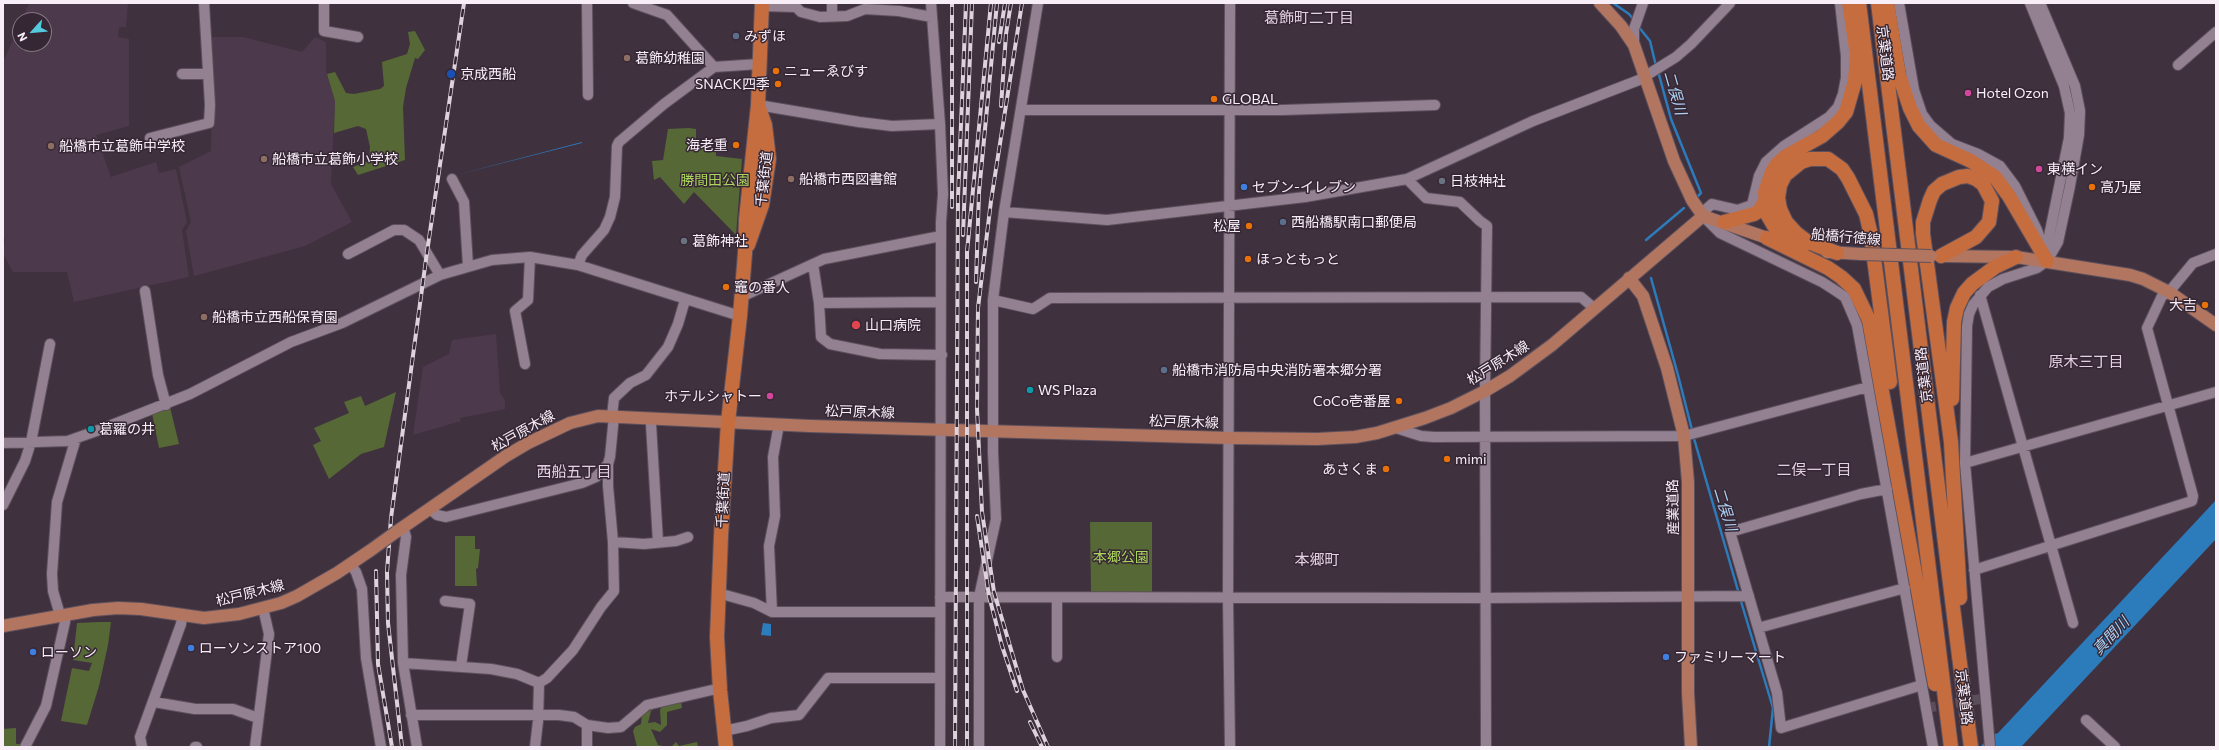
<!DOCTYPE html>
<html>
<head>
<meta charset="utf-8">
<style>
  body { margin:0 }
  #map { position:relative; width:2219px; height:750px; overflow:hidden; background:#40313f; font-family:Commissioner,sans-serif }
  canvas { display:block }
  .frame { position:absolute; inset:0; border:4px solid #f8eef7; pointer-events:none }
  .north { position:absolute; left:12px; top:12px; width:40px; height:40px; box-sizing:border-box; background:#362735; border:1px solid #847783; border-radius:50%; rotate:243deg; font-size:11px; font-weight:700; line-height:16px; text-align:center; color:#f8eef7 }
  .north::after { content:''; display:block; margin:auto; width:14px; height:18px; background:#54cadd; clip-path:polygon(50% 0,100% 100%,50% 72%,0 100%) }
</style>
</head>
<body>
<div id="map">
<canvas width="2219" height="750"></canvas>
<div class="frame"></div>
<div class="north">N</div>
</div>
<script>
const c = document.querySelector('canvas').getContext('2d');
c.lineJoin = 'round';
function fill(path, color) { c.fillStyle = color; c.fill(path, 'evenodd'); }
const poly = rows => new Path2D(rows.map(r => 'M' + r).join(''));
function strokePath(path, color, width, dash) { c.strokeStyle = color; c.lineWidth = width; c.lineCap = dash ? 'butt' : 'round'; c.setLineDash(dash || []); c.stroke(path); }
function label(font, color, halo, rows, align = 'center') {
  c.font = font + ' Commissioner,"Noto Sans JP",sans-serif'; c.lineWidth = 3; c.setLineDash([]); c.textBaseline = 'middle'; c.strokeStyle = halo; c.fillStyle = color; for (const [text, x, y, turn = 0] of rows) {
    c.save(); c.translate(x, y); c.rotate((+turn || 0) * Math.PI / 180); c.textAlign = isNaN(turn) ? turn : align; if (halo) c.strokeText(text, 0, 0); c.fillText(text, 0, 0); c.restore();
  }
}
fill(poly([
  [29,3,128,3,126,27,119,27,118,37,129,39,129,126,96,135,111,177,156,162,159,173,176,169,187,222,182,230,189,277,74,302,67,272,13,272,3,253,5,240,3,234,3,62,20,24,20,44,44,44,44,20,22,20],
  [207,37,243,37,302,52,315,37,326,42,326,71,335,101,331,184,352,222,305,246,194,276,186,231,191,222,179,167,211,151,212,105],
  [496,334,500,393,505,400,505,409,460,418,461,421,413,435,423,367,449,354,452,340]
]), '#4d394c');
fill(poly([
  [415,31,425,50,418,59,415,58,406,88,403,107,405,160,358,175,353,167,369,161,370,147,366,129,358,126,334,133,335,101,327,74,335,72,346,93,354,94,380,89,384,86,382,62,407,54,410,44,408,32],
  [689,128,696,129,696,148,716,149,716,156,742,159,736,235,694,192,684,204,660,177,654,180,652,161,663,160,668,129],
  [396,392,384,447,361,454,329,479,313,445,321,441,314,428,349,413,344,402,361,396,365,406],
  [170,407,179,444,159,448,152,413],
  [1090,522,1152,522,1152,593,1091,592],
  [455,536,475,536,475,549,480,549,478,568,476,569,477,586,455,586],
  [99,622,111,622,108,645,99,686,87,725,61,721,72,668,89,671,92,663,73,660,77,623],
  [681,700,682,708,667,712,667,725,660,732,651,729,658,745,668,747,637,747,633,731,635,727,641,724,642,715,656,707,651,711,648,723,655,722,661,725,660,710,662,706],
  [16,728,16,744,23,744,21,747,3,747,3,729],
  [676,742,679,746,697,742,698,747,671,747]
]), '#566835');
fill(poly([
  [582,142,582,143,456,175],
  [2216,500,2216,539,2021,747,1980,747,1992,735,1998,733],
  [763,623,771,624,771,636,761,635]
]), '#2c7bbb');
strokePath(poly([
  [1613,3,1629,14,1634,20],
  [1638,26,1650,41,1656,66],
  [1658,71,1671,119,1701,193,1697,197],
  [1646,240,1684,208],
  [1651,278,1678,375,1692,430],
  [1693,435,1739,594],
  [1740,598,1773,708,1769,747]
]), '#2c7bbb', 2.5);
strokePath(poly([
  [1926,708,1986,698]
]), '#5c4d5b', 10, [10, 5]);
const minor = poly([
  [324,3,324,31,358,37],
  [587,3,588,95],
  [633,3,667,15,714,67],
  [795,3,796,7,801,12,820,17,847,16,865,9,899,11,932,17],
  [832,3,832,16],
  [931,3,940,124,943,194,941,222,940,747],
  [1230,3,1228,598,1230,747],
  [1840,3,1846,56,1846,78,1843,94,1838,107,1829,117,1784,146,1766,162,1759,176,1752,205,1738,210,1712,204,1703,212,1703,216,1720,233,1822,282,1833,289,1845,297,1857,325,1933,747],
  [1899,3,1914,90,1922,114,1930,125,1952,144,1978,154,2000,166,2015,186,2037,230,2042,244],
  [2030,3,2064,86,2070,113,2069,138,2048,241,2047,253],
  [762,6,796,7],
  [1634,45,1634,29,1643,3],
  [2178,65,2216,32],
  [182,74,208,74],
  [758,105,859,122,892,126,940,124],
  [1021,110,1283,110,1435,105],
  [150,138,209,123,210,105,204,3],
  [452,179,464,202,468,266],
  [1407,179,1426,198,1460,202,1480,221,1487,226,1485,391,1486,747],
  [1004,212,1107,220,1305,197,1407,179,1533,121,1639,80,1676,57,1691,44,1730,3],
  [348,254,394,230,404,230,419,240,440,275],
  [813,264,819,303,821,337,830,344,880,354,942,355],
  [578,265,582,255,604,230,610,217,615,197,617,146,619,142,664,104,714,67,759,64],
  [145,291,158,375,166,405],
  [1980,295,2073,623],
  [741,297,824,259,941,236],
  [993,300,1033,309,1050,298,1581,297,1594,308],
  [819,303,941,302],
  [525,364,515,311,528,300,530,257],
  [612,416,614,398,630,383,646,375,668,347,678,324,685,300],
  [651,424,658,542],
  [1396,428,1421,436,1434,437,1684,436,1868,387],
  [3,443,68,441,99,430,190,394,291,342,342,323,440,275,492,260,530,257,578,265,740,316],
  [1965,463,2216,392],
  [1887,489,1861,494,1730,532,1777,693,1781,728,1922,685],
  [3,505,25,461,31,442,50,344],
  [430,509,437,515,446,517,582,483,596,477,608,464,610,457,614,416],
  [403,527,406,537,401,575,403,663,417,747],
  [613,542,644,544,676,541,688,537],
  [350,564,356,572,362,589,366,658,381,747],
  [1974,570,2192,501,2193,496,2147,328,2162,296,2169,292,2193,263,2216,254],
  [718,593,754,603,772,612,940,612],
  [940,597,973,597],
  [979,597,1487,598,1749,596],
  [445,601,470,604,461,666],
  [1057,601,1057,657],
  [772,612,769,546,775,516,773,457,779,424],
  [60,615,53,591,52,574,57,502,76,438],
  [1758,628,1905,588],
  [403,663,491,669,517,674,539,683,547,678,573,650,601,607,614,591,613,542,608,486,608,464],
  [154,702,195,709,233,709,258,718],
  [411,715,559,715,574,717,587,725,608,728,621,727,647,705,712,690,720,690],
  [2086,720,2115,747],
  [724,731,747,726,771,718,799,715,828,678,940,678],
  [25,747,46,706,65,622,65,615],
  [142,747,140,737,181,624,182,616],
  [195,747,197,747],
  [255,747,269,634,263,608],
  [535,747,538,721,539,683],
  [587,747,587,725],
  [979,747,979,597,996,519,993,453,993,300,1004,212,1038,3],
  [1990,747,1965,463,1967,326,1969,314,1973,305,1988,287,2003,279,2037,268,2047,261,2058,242,2070,186,2079,135,2080,111,2075,86,2040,3]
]);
const major = poly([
  [1600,3,1621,26,1634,45,1674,161,1692,200,1703,216,1776,241],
  [1827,252,1861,254],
  [1940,256,2016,257,2130,275,2143,279,2169,292,2216,325],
  [1629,278,1643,296,1667,368,1684,436,1688,482,1688,693,1691,747],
  [396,532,506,456,528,443,570,423,598,416,810,426,1230,438,1317,439,1355,437,1377,433,1425,418,1451,408,1485,391,1510,376,1552,345,1703,216],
  [3,626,93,610,118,608,141,609,204,618,239,614,281,603,297,596,337,573,371,550]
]);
const highway = poly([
  [1859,3,1951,747],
  [1878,3,1959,656],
  [1887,3,1899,75,1910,108,1919,126,1936,145,1971,161,1995,177,2009,196,2047,261],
  [1724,222,1754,214,1759,211,1765,201],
  [1767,238,1828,268,1841,277,1854,289,1869,320,1935,684],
  [748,245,762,205,769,159,765,125,758,105],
  [1803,246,1787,238,1774,226,1767,214,1765,192,1772,172,1777,164,1786,156,1822,136,1838,122,1846,112,1855,81,1857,55,1849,3],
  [1837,253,1808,242,1796,233,1786,222,1780,209,1778,198,1780,185,1785,175,1801,162,1810,159,1828,159,1842,169,1848,178,1866,214,1871,235,1890,382],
  [1941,256,1976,237,1989,222,1992,201,1983,184,1976,179,1968,176,1959,177,1942,184,1934,191,1930,200,1923,222,1923,234,1951,442,1960,598],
  [1952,399,1954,322,1957,308,1964,293,1972,284,1995,267,2016,257],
  [726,747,720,690,717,637,721,536,728,422,740,316,745,253,746,219,758,105,762,3]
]);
strokePath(minor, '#5d505c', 12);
strokePath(major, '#5d505c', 14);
strokePath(highway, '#5d505c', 16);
strokePath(minor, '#938191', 10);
strokePath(major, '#b27560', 12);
strokePath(highway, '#c66d3f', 14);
const rail = poly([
  [1022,3,991,201,978,308,977,409,982,512,994,592,1023,690,1048,747],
  [999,42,1005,3],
  [1001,106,1006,34,1011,3],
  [952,207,952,3],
  [963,235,972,3],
  [976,282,979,192,997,3],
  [977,516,989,596,1002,646,1017,691],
  [376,571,378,664,392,747],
  [1030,722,1042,747],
  [402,747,388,623,387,572,391,518,427,252,464,3],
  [955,747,958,197,966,3],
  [967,747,967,252,991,3]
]);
strokePath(rail, '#ded3dd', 4);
strokePath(rail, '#362735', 2.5, [8]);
const majorBridge = poly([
  [1861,254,1931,256],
  [371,550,396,532]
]);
const highwayBridge = poly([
  [1959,656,1971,747]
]);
strokePath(majorBridge, '#5d505c', 14, []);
strokePath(highwayBridge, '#5d505c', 16, []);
strokePath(majorBridge, '#b27560', 12);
strokePath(highwayBridge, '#c66d3f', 14);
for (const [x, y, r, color] of [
  [736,36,4,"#5c6f8a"],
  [627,58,4,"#8d6e63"],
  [776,71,4,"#e8710a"],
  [451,74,5,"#1a4fb4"],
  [778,84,4,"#e8710a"],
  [1968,93,4,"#d1479c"],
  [1214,99,4,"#e8710a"],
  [736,145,4,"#e8710a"],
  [51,146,4,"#8d6e63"],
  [264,159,4,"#8d6e63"],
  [2039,169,4,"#d1479c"],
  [791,179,4,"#8d6e63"],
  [1442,181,4,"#6b7280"],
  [1244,187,4,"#3f7fe0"],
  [2092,187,4,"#e8710a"],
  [1283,222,4,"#5c6f8a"],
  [1249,226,4,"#e8710a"],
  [684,241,4,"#6b7280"],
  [1248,259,4,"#e8710a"],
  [726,287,4,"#e8710a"],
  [2205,305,4,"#e8710a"],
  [204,317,4,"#8d6e63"],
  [856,325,5,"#e0444e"],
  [1164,370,4,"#5c6f8a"],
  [1030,390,4,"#0f9aa8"],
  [770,396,4,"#d1479c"],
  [1399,401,4,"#e8710a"],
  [91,429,4,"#0f9aa8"],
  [1447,459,4,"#e8710a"],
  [1386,469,4,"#e8710a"],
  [191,648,4,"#3f7fe0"],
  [33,652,4,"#3f7fe0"],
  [1666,657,4,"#3f7fe0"]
]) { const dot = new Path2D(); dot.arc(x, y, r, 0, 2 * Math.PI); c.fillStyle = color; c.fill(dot); strokePath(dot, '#362735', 1.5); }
label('14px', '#f8eef7', '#362735', [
  ["みずほ",744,36],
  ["葛飾幼稚園",635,58],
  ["ニューゑびす",784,71],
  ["京成西船",460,74],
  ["SNACK四季",770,84,"right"],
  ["Hotel Ozon",1976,93],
  ["GLOBAL",1222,99],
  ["海老重",728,145,"right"],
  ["船橋市立葛飾中学校",59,146],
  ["船橋市立葛飾小学校",272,159],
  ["東横イン",2047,169],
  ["船橋市西図書館",799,179],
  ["日枝神社",1450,181],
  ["セブン-イレブン",1252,187],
  ["高乃屋",2100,187],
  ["西船橋駅南口郵便局",1291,222],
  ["松屋",1241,226,"right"],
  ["葛飾神社",692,241],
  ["ほっともっと",1256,259],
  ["竈の番人",734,287],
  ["大吉",2197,305,"right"],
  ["船橋市立西船保育園",212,317],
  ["山口病院",865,325],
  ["船橋市消防局中央消防署本郷分署",1172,370],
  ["WS Plaza",1038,390],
  ["ホテルシャトー",762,396,"right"],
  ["CoCo壱番屋",1391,401,"right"],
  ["葛羅の井",99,429],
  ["mimi",1455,459],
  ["あさくま",1378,469,"right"],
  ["ローソンストア100",199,648],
  ["ローソン",41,652],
  ["ファミリーマート",1674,657]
], 'left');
label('14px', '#f8eef7', '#362735', [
  ["京葉道路",1885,53,83],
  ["千葉街道",764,179,-83],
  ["船橋行徳線",1846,237,5],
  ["松戸原木線",1498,363,-32],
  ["京葉道路",1924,375,-97],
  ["松戸原木線",860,412,2],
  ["松戸原木線",1184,422,2],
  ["松戸原木線",523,431,-29],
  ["千葉街道",723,500,-87],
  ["産業道路",1673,507,-91],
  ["松戸原木線",250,593,-14],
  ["京葉道路",1964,697,83]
]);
label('14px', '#acd55d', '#362735', [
  ["勝間田公園",715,180],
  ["本郷公園",1121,557]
]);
label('15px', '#e3d0e2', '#362735', [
  ["葛飾町二丁目",1309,18],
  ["原木三丁目",2086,362],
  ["二俣一丁目",1814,470],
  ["西船五丁目",574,472],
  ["本郷町",1317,560]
]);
label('italic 15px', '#add2f4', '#362735', [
  ["二俣川",1675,93,74],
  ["二俣川",1725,509,73],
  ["真間川",2111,636,-47]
]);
</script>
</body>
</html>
